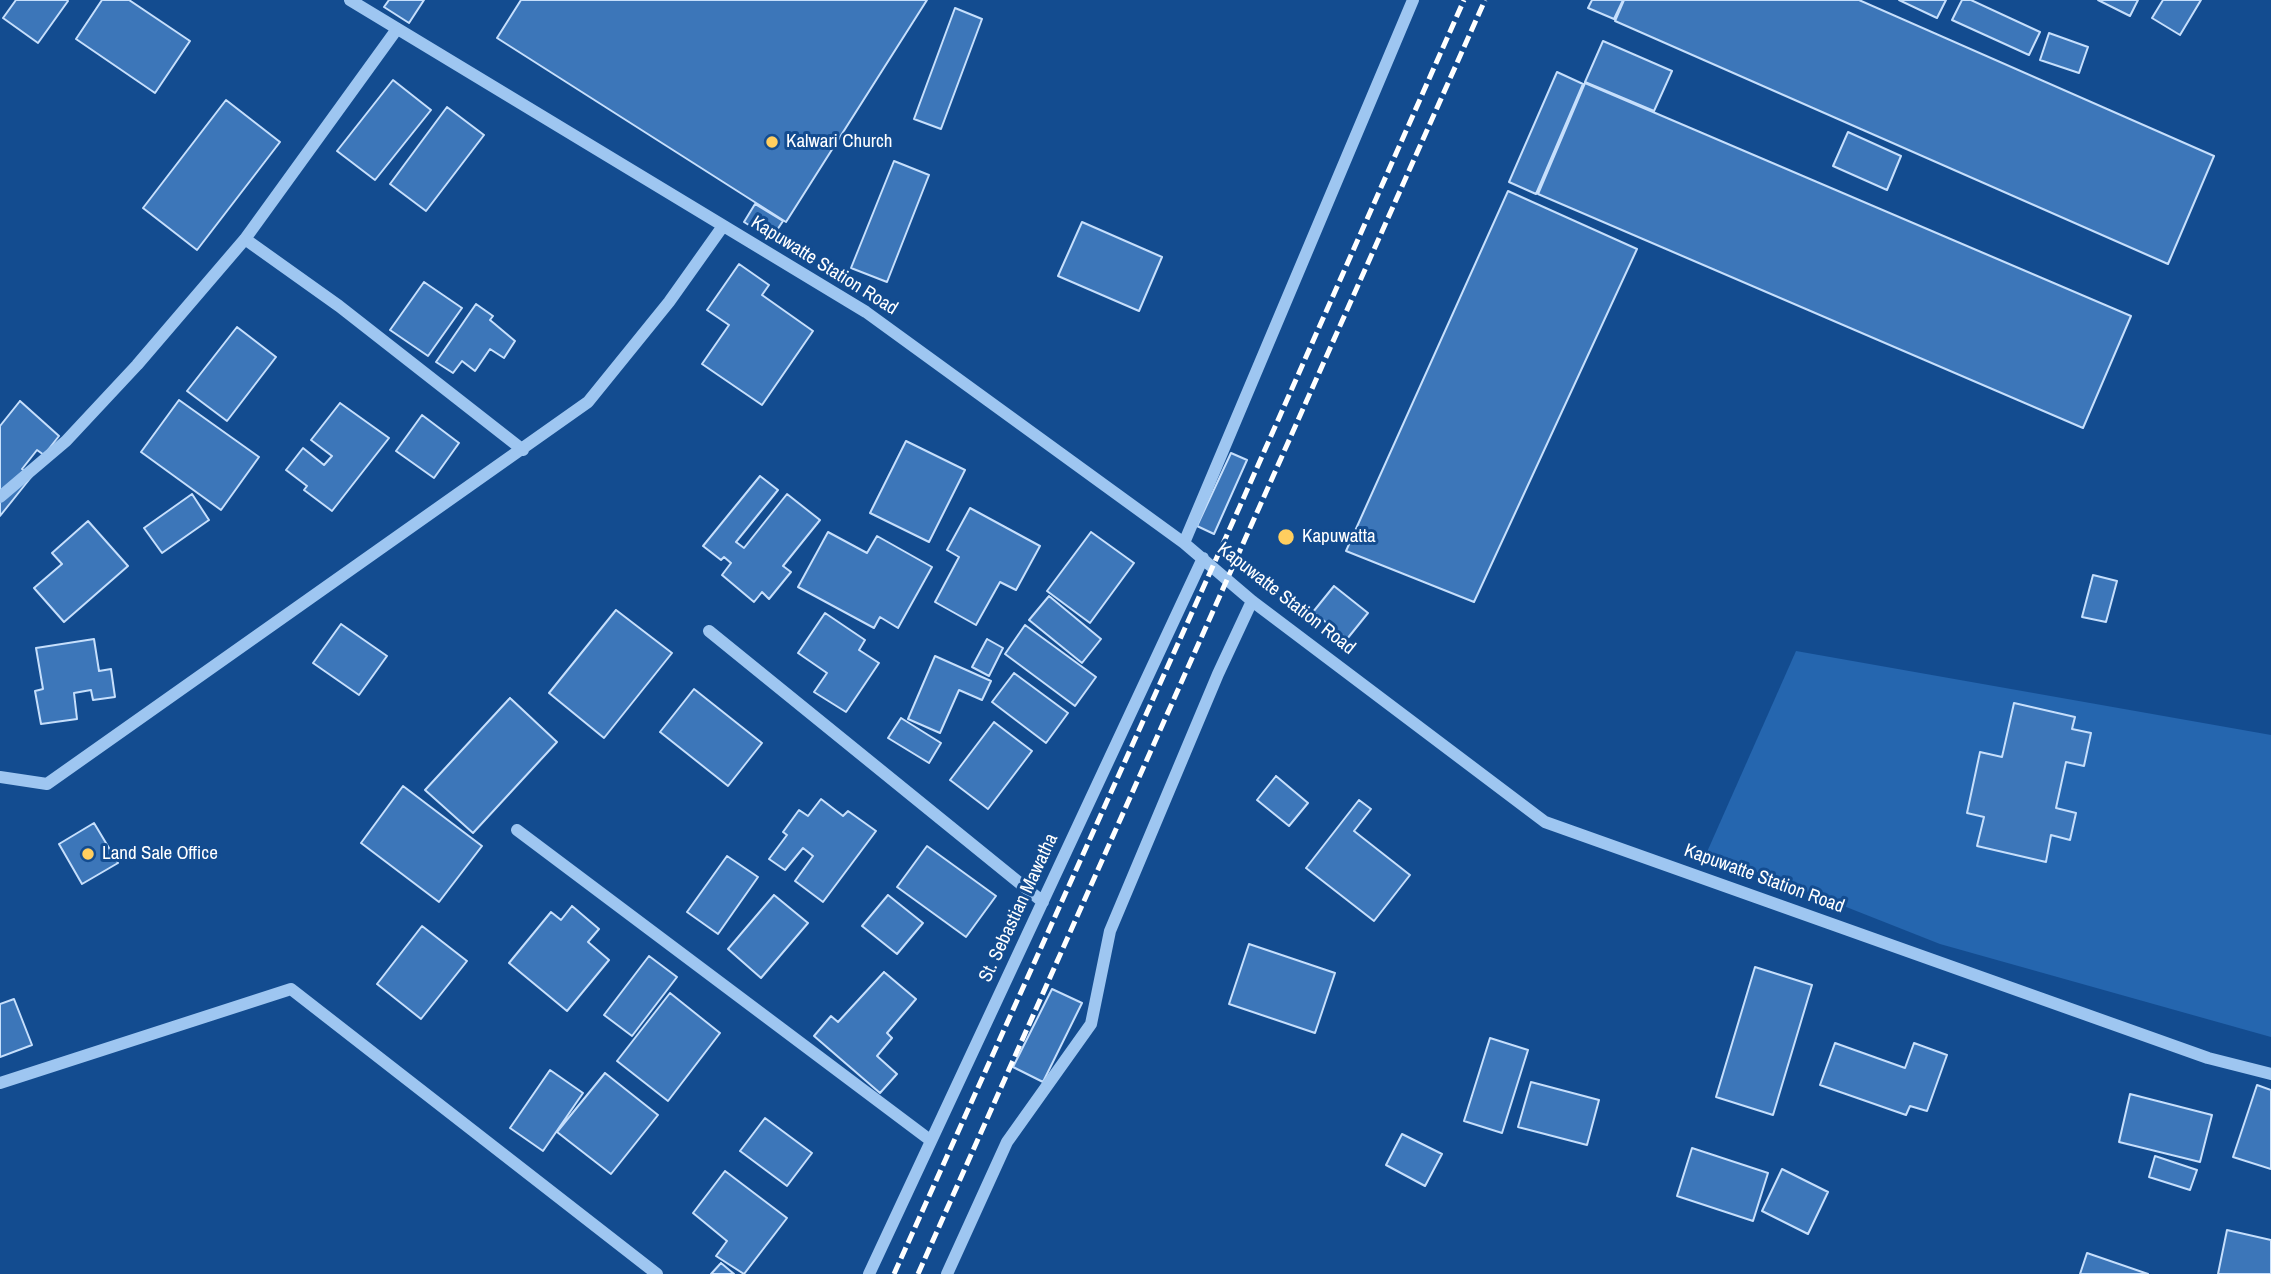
<!DOCTYPE html>
<html>
<head>
<meta charset="utf-8">
<style>
  body { margin:0 }
  canvas { display:block; background:#134c90 }
</style>
</head>
<body>
<canvas width="2271" height="1274"></canvas>
<script>
const c = document.querySelector('canvas').getContext('2d');
c.lineJoin = 'round';
function fill(path, color) { c.fillStyle = color; c.fill(path, 'evenodd'); }
const poly = rows => new Path2D(rows.map(r => 'M' + r).join(''));
function strokePath(path, color, width, dash) { c.strokeStyle = color; c.lineWidth = width; c.lineCap = dash ? 'butt' : 'round'; c.setLineDash(dash || []); c.stroke(path); }
function label(font, color, halo, rows, align = 'center') {
  c.font = font + ' "Archivo Narrow",sans-serif'; c.lineWidth = 6; c.setLineDash([]); c.textBaseline = 'middle'; c.strokeStyle = halo; c.fillStyle = color; for (const [text, x, y, turn = 0] of rows) {
    c.save(); c.translate(x, y); c.rotate((+turn || 0) * Math.PI / 180); c.textAlign = isNaN(turn) ? turn : align; if (halo) c.strokeText(text, 0, 0); c.fillText(text, 0, 0); c.restore();
  }
}
fill(poly([
  [1796,651,2271,735,2271,1037,1940,944,1707,852]
]), '#2566af');
const building = poly([
  [16,0,67,0,68,1,38,43,3,18,16,0],
  [102,0,129,0,190,41,155,93,76,39,102,0],
  [389,0,424,0,409,23,384,7,389,0],
  [521,0,927,0,786,222,497,38,521,0],
  [1592,0,1623,0,1614,19,1588,8,1592,0],
  [1624,0,1859,0,2214,156,2168,264,1615,21,1624,0],
  [1899,0,1946,0,1937,18,1899,0],
  [1962,0,1971,0,2040,32,2029,55,1952,20,1962,0],
  [2098,0,2138,0,2130,16,2098,0],
  [2163,0,2201,0,2180,35,2152,18,2163,0],
  [955,8,982,19,941,129,914,119,955,8],
  [2049,33,2088,47,2079,73,2040,60,2049,33],
  [1603,41,1672,71,1654,111,1585,82,1603,41],
  [1557,72,1583,84,1536,194,1509,182,1557,72],
  [393,80,431,110,375,180,337,151,393,80],
  [1585,83,2131,316,2083,428,1538,194,1585,83],
  [226,100,280,142,197,250,143,208,226,100],
  [447,107,484,135,426,211,390,184,447,107],
  [1848,132,1901,156,1887,190,1833,166,1848,132],
  [894,161,929,175,887,282,851,268,894,161],
  [1508,191,1637,249,1474,602,1346,551,1508,191],
  [755,204,783,221,771,239,744,222,755,204],
  [1082,222,1162,257,1139,311,1058,276,1082,222],
  [739,264,769,285,762,295,813,331,762,405,702,364,729,325,707,310,739,264],
  [424,282,462,308,428,356,390,330,424,282],
  [476,304,493,316,490,320,515,341,504,358,490,349,475,371,462,361,453,373,436,362,476,304],
  [237,327,276,357,227,421,187,391,237,327],
  [179,400,259,457,221,510,141,452,179,400],
  [20,401,59,436,44,455,37,450,22,469,32,476,0,516,0,426,20,401],
  [340,403,389,438,332,511,304,490,307,486,286,470,303,448,324,465,332,456,311,440,340,403],
  [422,415,459,443,434,478,396,451,422,415],
  [906,441,965,470,929,542,870,513,906,441],
  [1231,453,1247,460,1214,534,1197,526,1231,453],
  [760,476,778,490,736,542,744,548,787,494,820,520,783,566,791,572,769,599,762,592,754,602,722,575,731,563,724,557,721,560,703,546,760,476],
  [192,494,209,520,162,553,144,528,192,494],
  [970,508,1040,546,1016,590,1000,582,976,625,935,602,959,557,947,550,970,508],
  [88,521,128,566,64,622,34,588,62,564,52,553,88,521],
  [828,532,867,553,877,536,932,567,898,628,880,617,874,628,798,587,828,532],
  [1091,532,1134,563,1090,623,1047,591,1091,532],
  [2093,575,2117,581,2106,622,2082,617,2093,575],
  [1334,586,1368,613,1347,639,1313,612,1334,586],
  [1049,596,1101,639,1082,663,1029,620,1049,596],
  [616,610,672,653,604,738,549,693,616,610],
  [825,613,865,640,859,650,879,663,846,712,814,692,827,673,798,653,825,613],
  [341,624,387,656,359,695,313,663,341,624],
  [1025,625,1096,677,1075,706,1005,654,1025,625],
  [94,639,99,671,111,669,115,697,93,700,91,690,74,693,77,719,41,724,35,691,43,689,36,648,94,639],
  [987,639,1003,648,989,676,972,667,987,639],
  [935,656,991,681,982,700,959,690,940,733,908,719,935,656],
  [1014,673,1068,713,1046,743,992,702,1014,673],
  [694,689,762,743,728,786,660,732,694,689],
  [510,698,557,742,473,833,425,790,510,698],
  [2014,703,2075,717,2072,729,2091,733,2084,766,2066,762,2056,808,2076,813,2070,840,2051,835,2046,862,1977,846,1984,817,1967,813,1980,752,2002,757,2014,703],
  [901,718,941,743,929,763,888,738,901,718],
  [994,722,1032,751,988,809,950,780,994,722],
  [1276,776,1308,803,1289,826,1257,800,1276,776],
  [403,786,482,846,439,902,361,843,403,786],
  [821,799,843,816,848,811,876,831,823,902,795,881,813,856,803,848,785,870,769,859,787,835,783,832,799,810,808,816,821,799],
  [1359,800,1371,809,1354,831,1410,875,1374,921,1306,868,1359,800],
  [94,823,118,863,82,884,59,844,94,823],
  [927,846,996,896,966,937,897,887,927,846],
  [727,856,758,877,718,934,687,912,727,856],
  [774,895,808,923,761,978,728,949,774,895],
  [888,895,923,923,897,954,862,926,888,895],
  [572,906,599,929,588,942,609,960,567,1011,509,963,551,912,561,920,572,906],
  [422,926,467,961,421,1019,377,984,422,926],
  [1249,944,1335,973,1315,1033,1229,1004,1249,944],
  [649,956,677,977,632,1036,604,1015,649,956],
  [1755,967,1812,985,1773,1115,1716,1097,1755,967],
  [884,972,916,999,887,1033,892,1038,877,1056,897,1074,880,1093,814,1036,831,1016,838,1022,884,972],
  [1052,989,1082,1003,1043,1082,1013,1067,1052,989],
  [670,993,720,1033,668,1101,617,1061,670,993],
  [14,999,32,1045,0,1057,0,1004,14,999],
  [1490,1038,1528,1050,1502,1133,1464,1121,1490,1038],
  [1835,1043,1905,1068,1914,1043,1947,1055,1927,1111,1910,1106,1906,1115,1820,1085,1835,1043],
  [550,1070,583,1093,543,1151,510,1128,550,1070],
  [605,1073,658,1115,611,1174,557,1132,605,1073],
  [1531,1082,1599,1100,1587,1145,1518,1127,1531,1082],
  [2257,1085,2271,1090,2271,1169,2233,1157,2257,1085],
  [2130,1094,2212,1115,2200,1162,2119,1142,2130,1094],
  [765,1118,812,1153,787,1186,740,1151,765,1118],
  [1402,1134,1442,1154,1425,1186,1386,1165,1402,1134],
  [1692,1148,1768,1173,1753,1221,1677,1196,1692,1148],
  [2155,1156,2197,1170,2190,1190,2149,1177,2155,1156],
  [1782,1169,1828,1192,1808,1234,1762,1211,1782,1169],
  [725,1171,787,1218,744,1274,716,1256,727,1241,693,1213,725,1171],
  [2227,1230,2271,1240,2271,1274,2218,1274,2227,1230],
  [2087,1253,2148,1274,2080,1274,2087,1253],
  [721,1263,734,1274,711,1274,721,1263]
]);
fill(building, '#3c76b9');
strokePath(building, '#c6dffc', 2);
strokePath(poly([
  [350,0,866,312,1184,543,1252,601,1545,822,2208,1058,2271,1074],
  [245,239,339,306,523,450],
  [0,497,66,441,137,365,245,239,397,29],
  [1184,543,1413,0],
  [709,631,1043,902],
  [0,777,47,784,588,402,669,302,723,226],
  [517,830,930,1140],
  [0,1083,291,989,657,1274],
  [869,1274,1203,558],
  [947,1274,1007,1142,1091,1024,1110,931,1218,674,1252,601]
]), '#9ec6f1', 12);
strokePath(poly([
  [894,1274,1240,506,1464,0],
  [918,1274,1485,0]
]), '#fff', 5, [12, 5]);
for (const [x, y, r, color] of [
  [772,142,7,"#ffce5f"],
  [1286,537,9,"#ffce5f"],
  [88,854,7,"#ffce5f"]
]) { const dot = new Path2D(); dot.arc(x, y, r, 0, 2 * Math.PI); c.fillStyle = color; c.fill(dot); strokePath(dot, '#134c90', 2.5); }
label('19px', '#fff', '#134c90', [
  ["Kalwari Church",786,142],
  ["Kapuwatta",1302,537],
  ["Land Sale Office",102,854]
], 'left');
label('19px', '#fff', '#134c90', [
  ["Kapuwatte Station Road",824,266,32],
  ["Kapuwatte Station Road",1286,599,38],
  ["Kapuwatte Station Road",1764,879,20],
  ["St. Sebastian Mawatha",1019,908,-65]
]);
</script>
</body>
</html>
